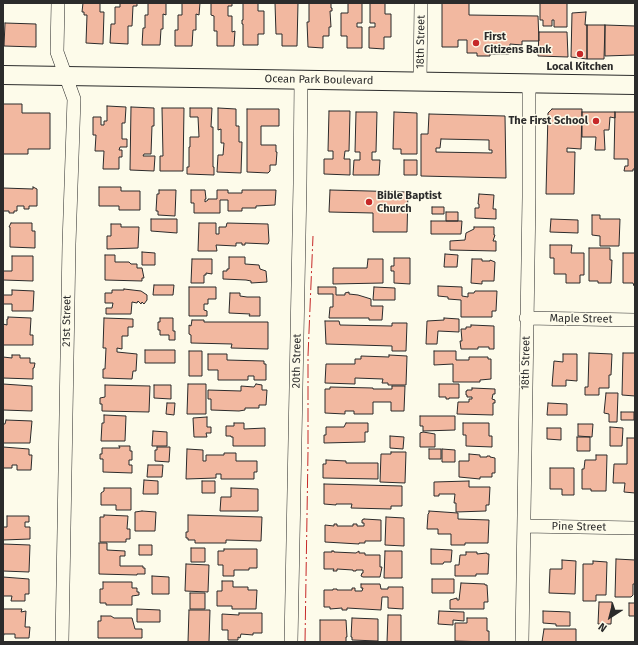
<!DOCTYPE html>
<html>
<head>
<meta charset="utf-8">
<style>
  body { margin:0 }
  #map { position:relative; width:638px; height:645px; overflow:hidden; background:#fdfbea; font-family:"Fira Sans",sans-serif }
  canvas { display:block }
  .frame { position:absolute; inset:0; border:4px solid #2b2b2b; pointer-events:none }
  .north { position:absolute; left:590px; top:597px; width:40px; height:40px; -webkit-text-stroke:3px #fdfbea; paint-order:stroke; rotate:216deg; font-size:11px; font-weight:700; line-height:16px; text-align:center; color:#2b2b2b }
  .north::after { content:''; display:block; margin:auto; width:14px; height:18px; background:#2b2b2b; clip-path:polygon(50% 0,100% 100%,50% 72%,0 100%) }
</style>
</head>
<body>
<div id="map">
<canvas width="638" height="645"></canvas>
<div class="frame"></div>
<div class="north">N</div>
</div>
<script>
const c = document.querySelector('canvas').getContext('2d');
c.lineJoin = 'round';
function fill(path, color) { c.fillStyle = color; c.fill(path, 'evenodd'); }
const poly = rows => new Path2D(rows.map(r => 'M' + r).join(''));
function strokePath(path, color, width, dash) { c.strokeStyle = color; c.lineWidth = width; c.lineCap = dash ? 'butt' : 'round'; c.setLineDash(dash || []); c.stroke(path); }
function label(font, color, halo, rows, align = 'center') {
  c.font = font + ' "Fira Sans",sans-serif'; c.lineWidth = 3; c.setLineDash([]); c.textBaseline = 'middle'; c.strokeStyle = halo; c.fillStyle = color; for (const [text, x, y, turn = 0] of rows) {
    c.save(); c.translate(x, y); c.rotate((+turn || 0) * Math.PI / 180); c.textAlign = isNaN(turn) ? turn : align; if (halo) c.strokeText(text, 0, 0); c.fillText(text, 0, 0); c.restore();
  }
}
const building = poly([
  [83,3,100,3,100,12,104,12,103,44,86,43,87,15,84,15,84,12,82,12,83,3],
  [120,3,137,3,137,6,133,6,132,26,128,26,128,44,110,43,111,24,115,24,115,7,120,7,120,3],
  [148,3,166,3,166,15,163,14,163,29,161,29,160,45,142,45,143,28,145,28,145,15,148,15,148,3],
  [182,3,200,3,199,15,196,14,196,30,193,30,192,46,175,46,175,30,178,30,178,15,182,15,182,3],
  [211,3,232,3,232,6,228,6,228,16,232,16,232,32,235,31,234,46,217,46,217,31,214,31,214,16,211,15,211,3],
  [243,3,258,3,258,11,264,11,264,34,258,34,258,45,243,45,243,24,242,24,242,20,243,20,243,3],
  [275,3,298,3,297,46,282,46,282,34,276,34,275,3],
  [309,3,331,3,331,8,332,8,332,11,330,11,331,27,329,27,329,36,323,36,323,48,308,47,307,22,309,22,309,3],
  [348,3,362,3,362,23,357,23,357,27,362,27,362,48,347,48,347,36,341,36,341,13,348,13,348,3],
  [370,3,385,3,385,14,391,14,391,37,384,37,384,49,369,48,369,27,375,27,375,23,370,23,370,3],
  [442,3,469,3,469,15,538,16,539,41,522,41,522,45,510,44,509,54,490,54,490,56,477,56,477,53,467,53,467,40,458,40,458,47,442,47,442,3],
  [540,3,567,3,567,27,554,27,554,20,552,20,552,26,543,26,543,20,540,20,540,3],
  [586,12,585,25,587,25,587,59,571,57,572,13,586,12],
  [5,23,36,24,36,47,4,46,5,23],
  [587,25,605,25,604,59,587,59,587,25],
  [605,25,635,26,635,55,605,56,605,25],
  [539,32,567,32,568,57,538,56,539,32],
  [3,104,22,104,22,113,50,113,50,149,28,149,28,154,3,154,3,104],
  [107,106,126,107,125,123,122,123,122,139,127,139,127,147,120,147,119,150,122,150,122,157,119,157,119,169,103,169,104,151,95,151,96,135,93,135,93,117,101,117,101,125,104,125,104,121,107,121,107,106],
  [131,107,154,108,154,126,152,126,151,154,144,154,143,156,155,156,154,171,130,170,131,107],
  [162,108,184,108,183,171,160,171,160,156,163,156,162,108],
  [190,108,212,108,211,127,213,127,213,167,214,167,214,175,187,174,187,167,189,167,189,147,190,147,190,137,199,137,198,117,190,117,190,108],
  [218,108,236,109,236,126,239,126,239,142,242,142,241,173,217,172,218,155,223,155,224,143,221,143,221,129,218,130,218,108],
  [247,109,279,109,279,126,261,126,261,145,276,145,276,152,277,152,276,165,270,165,270,171,268,173,247,172,247,109],
  [552,109,582,109,581,149,567,148,567,152,575,152,574,194,546,194,548,113,552,109],
  [329,111,350,111,349,151,345,151,344,159,350,159,350,175,324,174,324,159,333,159,333,151,328,151,329,111],
  [356,112,377,112,376,152,372,152,372,160,380,160,379,175,353,175,354,160,360,160,360,152,355,152,356,112],
  [394,112,417,113,417,154,401,154,401,149,393,149,394,112],
  [582,112,615,112,615,118,610,117,609,130,604,130,605,150,595,150,596,137,582,137,582,112],
  [615,112,635,112,635,169,633,169,633,171,624,171,625,166,628,166,628,159,614,159,615,112],
  [429,114,505,116,506,178,421,176,421,134,428,134,429,114],
  [441,139,489,140,489,150,492,150,492,153,436,152,436,148,440,148,441,139],
  [404,160,417,160,417,175,404,175,404,160],
  [33,187,37,189,37,206,29,206,29,209,24,209,24,206,17,206,17,211,14,211,14,213,9,213,9,211,3,211,3,188,33,189,33,187],
  [99,187,121,187,121,191,140,191,140,210,119,210,119,206,99,206,99,187],
  [159,190,176,190,175,216,158,215,158,211,156,211,157,194,159,194,159,190],
  [191,190,205,190,206,199,205,199,205,202,208,200,208,199,217,199,217,190,228,190,228,193,242,193,242,190,276,190,275,205,256,206,256,208,242,208,242,211,228,211,228,200,220,200,220,213,194,213,194,203,191,203,191,190],
  [330,190,408,192,407,232,373,232,373,213,329,212,330,190],
  [479,194,494,195,493,209,496,209,496,219,475,218,475,208,479,208,479,204,478,204,479,194],
  [432,207,444,207,444,214,432,214,432,207],
  [446,212,458,212,458,221,446,221,446,212],
  [592,215,600,215,600,219,620,219,619,246,600,246,600,236,592,235,592,215],
  [151,219,177,219,177,233,151,231,151,219],
  [551,219,578,220,578,233,550,232,551,219],
  [431,221,462,221,461,234,431,234,431,221],
  [11,223,32,223,32,231,35,231,35,248,10,247,10,227,9,227,11,223],
  [199,223,216,223,216,234,219,234,219,227,226,227,227,223,268,224,269,241,268,244,245,243,245,245,242,245,242,243,236,243,236,246,216,245,217,251,198,251,199,223],
  [111,224,121,224,121,227,139,227,138,248,107,249,107,236,111,236,111,224],
  [474,227,494,227,494,235,495,235,493,241,496,241,496,251,450,250,450,241,465,240,466,233,474,229,474,227],
  [550,245,572,245,571,253,584,253,584,275,580,275,580,283,566,283,566,274,554,274,554,258,550,258,550,245],
  [589,248,610,248,610,260,612,260,611,283,598,283,598,281,589,281,589,248],
  [142,252,155,253,155,265,142,265,142,252],
  [623,253,635,253,635,286,634,286,633,283,623,283,623,253],
  [445,254,458,255,457,267,444,267,445,254],
  [105,255,115,255,115,262,129,262,131,264,137,264,137,268,142,268,144,278,142,278,142,281,105,280,105,255],
  [12,256,33,256,33,281,3,280,3,271,12,271,12,256],
  [229,257,245,257,245,264,259,265,260,269,266,271,267,282,251,283,251,281,246,280,223,279,223,271,227,271,227,269,229,269,229,257],
  [394,258,410,258,410,284,394,283,394,271,391,271,391,266,394,266,394,258],
  [192,259,212,259,212,274,206,273,206,275,204,275,204,283,191,283,192,259],
  [368,259,383,259,383,283,333,284,333,268,367,268,368,259],
  [472,259,482,259,482,261,490,261,490,260,495,262,494,281,482,281,482,284,471,283,472,259],
  [154,285,174,285,173,295,153,295,154,285],
  [438,286,462,287,462,296,468,297,468,293,474,293,475,291,497,291,496,311,492,311,492,317,461,317,461,300,448,299,448,297,438,296,438,286],
  [189,287,216,287,216,299,208,299,208,304,204,304,204,310,207,311,207,316,189,316,189,287],
  [318,287,336,287,336,295,345,295,345,293,349,292,349,294,358,295,371,299,371,306,383,306,382,320,369,320,369,318,329,318,330,307,333,307,333,294,318,294,318,287],
  [374,287,395,288,395,300,373,300,374,287],
  [124,289,141,291,147,295,147,300,144,304,142,302,141,304,138,301,137,303,132,302,131,314,106,314,106,308,112,308,113,303,105,303,105,293,112,293,112,290,124,290,124,289],
  [12,290,34,291,33,311,12,311,12,304,3,304,3,295,12,295,12,290],
  [230,293,240,293,240,296,247,297,260,297,260,316,249,316,250,314,229,313,230,293],
  [8,317,31,318,30,335,33,335,33,345,3,345,3,324,7,325,7,319,8,319,8,317],
  [104,318,133,319,133,327,128,327,128,336,122,336,122,349,117,348,117,352,137,354,136,371,133,371,132,379,103,378,103,369,105,369,106,348,103,348,104,318],
  [160,318,173,318,173,331,175,331,175,340,169,340,169,335,160,335,160,330,158,330,158,322,160,322,160,318],
  [444,318,459,319,459,332,438,331,437,344,426,344,427,321,444,320,444,318],
  [192,320,204,320,204,322,268,322,268,349,231,348,232,344,191,343,191,335,189,334,189,325,191,326,192,320],
  [325,321,339,321,340,325,392,326,392,323,407,323,406,351,392,351,392,346,326,344,325,321],
  [471,325,494,326,494,349,489,349,489,347,478,347,478,349,461,349,460,341,462,341,461,329,466,329,466,327,471,327,471,325],
  [145,350,175,350,175,363,145,363,145,350],
  [189,351,202,351,202,376,189,376,189,351],
  [434,351,456,351,456,360,469,360,469,357,488,357,488,359,491,359,491,379,480,380,480,382,453,382,453,364,434,365,434,351],
  [589,353,612,354,611,375,609,375,609,388,599,388,599,395,585,395,585,387,588,387,589,353],
  [623,353,635,353,635,396,622,395,623,353],
  [208,354,227,354,227,360,264,361,264,364,266,364,266,380,254,380,254,376,248,376,248,380,218,380,218,370,208,370,208,354],
  [563,354,577,354,577,381,566,380,566,386,552,386,554,361,563,362,563,354],
  [12,355,20,355,20,358,30,358,30,363,35,363,34,368,33,368,33,379,3,378,3,357,12,358,12,355],
  [389,355,407,356,406,385,388,385,388,383,382,383,383,379,355,378,355,384,325,383,326,364,355,364,355,359,361,359,361,356,389,357,389,355],
  [3,384,32,386,32,411,3,410,3,384],
  [188,384,206,384,206,414,187,414,188,384],
  [256,384,262,385,262,390,267,390,266,405,259,405,259,408,245,408,245,410,239,411,211,410,211,399,208,399,208,390,241,391,241,386,254,387,256,384],
  [439,384,459,384,459,398,449,398,449,399,446,399,446,397,439,397,439,384],
  [105,385,150,386,149,412,102,411,102,404,100,404,100,398,105,397,105,385],
  [154,385,171,385,171,399,154,398,154,385],
  [392,386,405,386,404,411,391,411,391,402,373,402,373,414,354,414,354,411,345,411,345,414,325,413,325,389,330,389,330,387,373,388,373,389,392,389,392,386],
  [472,388,495,389,495,394,493,394,492,399,495,400,495,403,493,403,493,415,457,414,458,402,469,402,469,399,472,399,472,397,467,397,467,395,466,395,466,391,467,391,467,390,472,390,472,388],
  [606,393,618,393,617,422,609,422,609,414,604,413,606,393],
  [167,403,175,403,174,415,166,414,167,403],
  [548,403,567,404,567,415,547,415,548,403],
  [621,412,634,412,634,420,621,420,621,412],
  [104,415,126,416,125,441,101,441,102,423,104,423,104,415],
  [420,416,455,416,455,430,423,431,423,426,420,426,420,416],
  [207,417,207,427,211,427,211,433,206,433,207,437,194,437,193,418,207,417],
  [6,420,32,421,30,443,3,443,3,424,5,424,6,420],
  [234,423,244,423,244,429,265,428,265,446,233,446,233,437,231,437,231,436,226,436,226,426,234,426,234,423],
  [346,423,368,423,368,432,365,432,365,442,324,443,324,435,326,435,326,427,344,427,346,423],
  [463,423,489,423,489,436,492,436,492,447,466,446,466,435,463,435,463,423],
  [578,424,593,424,592,437,578,436,578,424],
  [610,427,623,428,622,446,610,446,610,427],
  [547,428,561,428,561,440,547,439,547,428],
  [153,431,167,432,167,446,152,446,153,431],
  [423,432,435,434,435,447,420,447,420,433,423,432],
  [390,436,404,437,403,449,390,448,390,436],
  [577,437,590,437,590,451,577,451,577,437],
  [627,438,635,438,635,493,624,492,625,483,613,483,614,464,627,464,627,438],
  [119,446,130,446,130,451,132,451,132,460,129,460,129,465,132,465,132,473,103,472,103,459,100,459,100,454,102,454,102,448,120,448,119,446],
  [3,447,29,449,29,455,32,455,31,470,17,470,17,465,12,465,12,468,3,468,3,447],
  [157,447,170,447,169,462,155,461,155,450,157,450,157,447],
  [187,449,203,450,203,461,206,461,206,455,224,455,224,453,236,453,236,461,257,461,257,472,254,472,254,479,221,479,221,474,216,474,216,478,186,479,187,449],
  [429,449,441,449,441,459,429,459,429,449],
  [442,449,455,450,455,462,442,462,442,449],
  [391,452,406,452,405,483,380,482,381,454,391,454,391,452],
  [469,454,480,455,480,457,487,457,487,456,490,456,490,457,495,458,495,473,492,473,492,477,480,477,480,479,459,477,459,461,469,461,469,454],
  [596,455,607,455,606,491,591,491,591,489,582,489,582,469,584,469,585,460,596,460,596,455],
  [326,460,346,461,346,463,378,463,378,479,323,478,323,464,326,464,326,460],
  [148,465,163,465,162,477,147,477,148,465],
  [550,468,574,468,574,495,562,495,562,489,550,489,550,468],
  [144,480,158,481,158,494,143,494,144,480],
  [202,481,215,481,215,493,202,493,202,481],
  [469,481,469,487,490,487,489,505,486,505,486,511,456,512,456,503,454,503,455,494,439,494,439,496,434,496,434,482,469,481],
  [324,484,402,486,402,506,391,506,391,509,351,508,352,504,336,504,336,505,324,504,324,484],
  [104,488,131,488,131,510,116,510,116,505,101,505,101,493,104,491,104,488],
  [231,488,258,489,258,511,220,511,221,497,231,497,231,488],
  [142,511,156,512,155,531,135,531,135,512,142,511],
  [429,511,458,513,458,519,489,520,488,543,465,543,465,545,451,545,451,534,438,534,438,529,427,529,428,514,429,513,429,511],
  [104,515,128,516,127,529,130,529,130,539,126,539,126,542,100,542,100,517,104,517,104,515],
  [188,515,262,517,261,541,226,540,226,543,195,543,195,540,188,540,188,538,186,538,186,532,188,532,188,515],
  [7,516,29,516,29,522,25,522,25,527,30,527,30,539,3,540,3,527,7,527,7,516],
  [386,517,404,518,404,546,385,545,386,517],
  [364,519,381,520,381,541,365,541,365,543,359,543,359,544,325,542,325,525,334,526,334,524,337,524,337,526,353,526,353,524,357,524,357,526,364,526,364,523,362,523,362,520,364,519],
  [99,543,107,543,107,550,125,551,125,556,120,556,120,566,143,566,143,568,145,568,145,574,137,574,137,575,99,574,99,543],
  [3,544,30,545,29,572,3,571,3,544],
  [139,545,152,545,152,555,139,555,139,545],
  [191,548,205,548,205,562,191,562,191,548],
  [224,549,257,549,257,568,249,568,249,570,234,570,234,576,223,576,223,565,218,565,218,551,224,551,224,549],
  [431,549,452,550,451,562,444,562,443,564,431,564,431,549],
  [332,551,334,551,334,552,356,553,359,551,359,553,365,553,365,555,380,555,380,567,382,567,380,577,363,577,361,576,362,573,363,573,363,570,356,570,356,571,353,571,353,570,337,569,337,571,333,571,334,569,324,569,324,552,332,552,332,551],
  [385,551,402,551,402,578,384,578,385,551],
  [466,552,477,552,477,554,487,553,487,554,489,554,488,574,476,574,476,576,455,576,455,565,459,565,460,555,466,555,466,552],
  [616,559,635,560,635,584,633,584,633,595,631,597,615,597,616,559],
  [562,560,576,561,575,594,549,593,550,569,562,569,562,560],
  [593,561,607,562,606,595,596,595,596,601,583,601,583,564,593,564,593,561],
  [186,564,209,565,208,592,185,591,186,564],
  [152,576,169,577,169,594,152,594,152,576],
  [3,577,29,579,29,594,25,594,25,601,11,601,12,596,3,596,3,577],
  [432,579,454,579,454,593,432,593,432,579],
  [222,581,233,581,233,587,248,587,248,590,257,590,256,609,232,609,232,606,217,606,217,591,222,591,222,581],
  [103,582,132,582,132,588,137,588,137,592,139,592,139,595,132,596,132,605,106,605,106,603,100,603,100,589,103,589,103,582],
  [461,583,485,584,485,585,487,585,488,602,484,602,484,609,450,609,450,600,457,598,457,600,459,600,461,583],
  [361,584,380,584,381,589,388,589,388,587,403,587,403,609,388,608,388,597,382,597,381,610,347,608,347,610,342,610,342,608,330,609,330,607,324,607,324,590,333,590,333,589,337,589,337,590,352,590,352,588,355,588,355,591,362,591,363,588,361,588,361,584],
  [190,593,205,593,205,609,190,609,190,593],
  [599,602,612,602,611,624,598,624,599,602],
  [629,603,635,603,635,616,629,616,629,603],
  [3,609,22,609,21,612,26,611,25,627,30,627,29,638,15,638,15,634,4,634,3,638,3,609],
  [137,609,160,610,160,622,137,622,137,609],
  [189,610,210,610,209,642,188,642,189,610],
  [439,611,464,612,464,621,453,620,453,625,438,624,439,611],
  [543,611,570,612,570,626,556,626,556,624,543,623,543,611],
  [239,613,262,613,262,633,253,633,253,635,241,634,240,638,238,637,238,640,228,640,228,630,222,630,222,614,239,615,239,613],
  [388,615,401,615,401,642,387,642,388,615],
  [101,616,111,616,114,618,132,618,135,629,142,629,142,638,98,638,98,621,101,621,101,616],
  [352,618,378,619,378,641,352,640,352,637,351,637,352,618],
  [467,618,487,618,487,631,489,631,489,642,455,641,455,623,467,623,467,618],
  [320,620,346,620,347,637,346,637,346,642,320,642,320,620],
  [544,629,576,629,576,642,542,642,544,629]
]);
fill(building, '#f2b8a0');
strokePath(building, '#2b2b2b', 1);
const street = poly([
  [58,3,57,52,74,99,69,244,62,642],
  [420,81,421,3],
  [526,318,635,320],
  [524,526,635,528],
  [291,642,300,184,301,79],
  [522,642,529,197,529,83]
]);
const secondary = poly([
  [3,75,635,85]
]);
strokePath(street, '#2b2b2b', 14);
strokePath(secondary, '#2b2b2b', 20);
strokePath(street, '#fdfbea', 13);
strokePath(secondary, '#fdfbea', 18);
strokePath(poly([
  [305,642,308,452,308,356,313,236]
]), '#c62828', 1, [14, 3, 2, 3]);
for (const [x, y, r, color] of [
  [476,43,4,"#c62828"],
  [580,54,4,"#c62828"],
  [596,121,4,"#c62828"],
  [369,202,4,"#c62828"]
]) { const dot = new Path2D(); dot.arc(x, y, r, 0, 2 * Math.PI); c.fillStyle = color; c.fill(dot); strokePath(dot, '#fdfbea', 1.5); }
label('bold 11px', '#2b2b2b', '#fdfbea', [
  ["First",484,37],
  ["Citizens Bank",484,50],
  ["Local Kitchen",580,67,"center"],
  ["The First School",588,121,"right"],
  ["Bible Baptist",377,196],
  ["Church",377,209]
], 'left');
label('11px', '#2b2b2b', '#fdfbea', [
  ["18th Street",421,42,-89],
  ["Ocean Park Boulevard",319,80,1],
  ["Maple Street",581,319,1],
  ["21st Street",67,321,-89],
  ["20th Street",297,361,-89],
  ["18th Street",526,363,-89],
  ["Pine Street",579,527,1]
]);
</script>
</body>
</html>
